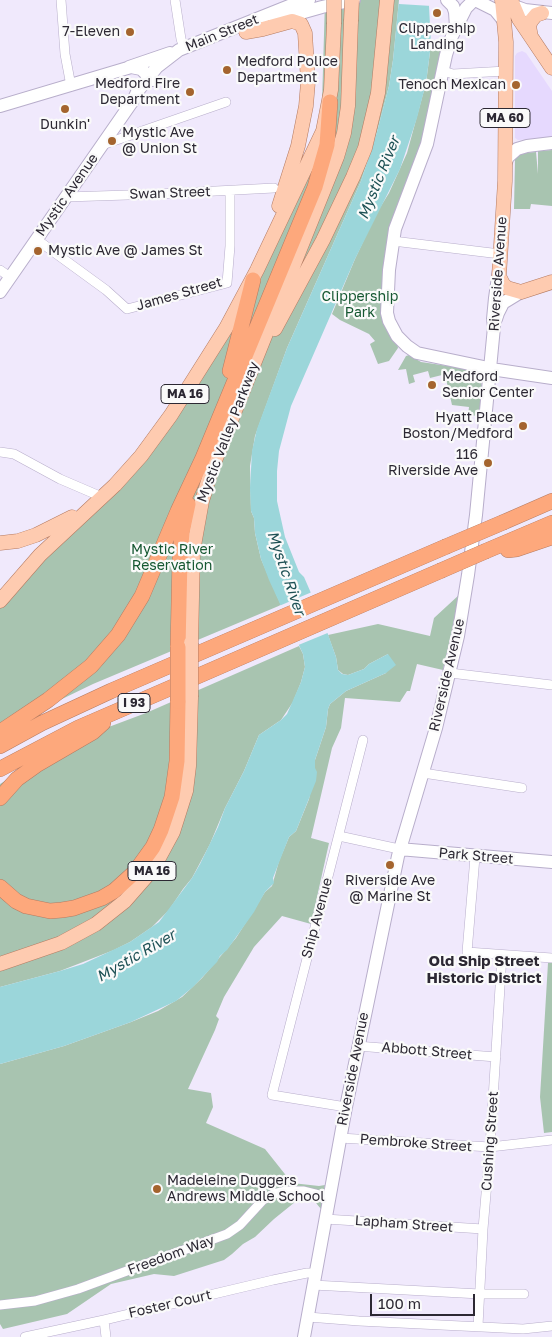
<!DOCTYPE html>
<html>
<head>
<meta charset="utf-8">
<style>
  body { margin:0 }
  #map { position:relative; width:552px; height:1337px; overflow:hidden; background:#f0e9fc; font-family:"Golos Text",sans-serif }
  canvas { display:block }
  .scale { position:absolute; left:370px; top:1294px; width:105px; height:22px; box-sizing:border-box; border:2px solid #2c2833; border-top:0; padding-left:6px; font-size:15px; line-height:18px; white-space:nowrap; color:#2c2833; -webkit-text-stroke:4px #fafafa; paint-order:stroke }
</style>
</head>
<body>
<div id="map">
<canvas width="552" height="1337"></canvas>
<div class="scale">100 m</div>
</div>
<script>
const c = document.querySelector('canvas').getContext('2d');
c.lineJoin = 'round';
function fill(path, color) { c.fillStyle = color; c.fill(path, 'evenodd'); }
const poly = rows => new Path2D(rows.map(r => 'M' + r).join(''));
function strokePath(path, color, width, dash) { c.strokeStyle = color; c.lineWidth = width; c.lineCap = dash ? 'butt' : 'round'; c.setLineDash(dash || []); c.stroke(path); }
function label(font, color, halo, rows, align = 'center') {
  c.font = font + ' "Golos Text",sans-serif'; c.lineWidth = 4.5; c.setLineDash([]); c.textBaseline = 'middle'; c.strokeStyle = halo; c.fillStyle = color; for (const [text, x, y, turn = 0] of rows) {
    c.save(); c.translate(x, y); c.rotate((+turn || 0) * Math.PI / 180); c.textAlign = isNaN(turn) ? turn : align; if (halo) c.strokeText(text, 0, 0); c.fillText(text, 0, 0); c.restore();
  }
}
fill(poly([
  [522,51,526,53,552,91,552,138,518,140,515,138,515,56,517,53]
]), '#e6d9fe');
fill(poly([
  [325,0,399,0,393,60,389,86,377,132,361,181,287,348,255,436,250,466,251,511,254,518,255,533,261,559,281,605,93,684,0,729,0,608,204,373,316,132,322,103],
  [445,40,430,112,385,271,398,348,389,361,378,364,370,344,375,341,369,334,340,320,332,314,355,259,376,214,389,193,407,153,426,83,431,44],
  [552,150,552,206,531,204,530,209,514,209,515,159,522,153,536,152,538,174,538,151],
  [409,355,421,362,475,370,479,373,482,386,479,416,468,415,469,407,452,405,446,379,443,379,442,375,430,378,428,371,413,375,415,382,409,384,406,369,398,370,406,356],
  [460,594,443,670,417,664,410,691,407,691,400,702,345,698,341,728,332,748,311,838,329,843,311,924,282,916,254,947,224,997,216,1016,219,1019,215,1030,188,1089,211,1093,213,1107,206,1123,265,1149,292,1183,319,1186,325,1185,321,1209,316,1203,300,1198,274,1219,255,1237,243,1244,232,1254,224,1260,174,1276,154,1274,111,1284,67,1314,3,1329,0,1324,0,1064,64,1046,131,1022,158,1011,182,997,202,978,236,938,265,892,272,886,279,861,289,837,296,831,309,799,315,770,315,760,326,727,328,709,330,704,346,691,386,673,388,654,369,664,364,669,348,675,343,674,338,670,336,657,328,635,378,624,430,636,434,618],
  [299,646,303,654,305,667,301,682,293,702,281,720,259,735,244,771,225,808,210,844,192,878,183,889,169,910,152,927,130,942,114,950,60,971,0,987,0,784,24,769,106,728,146,713],
  [548,963,552,963,552,1132,544,1133,540,1097]
]), '#a8c4b0');
fill(poly([
  [399,0,430,0,429,6,431,44,426,83,417,118,400,169,355,259,291,406,279,451,277,471,277,501,285,537,299,572,304,577,324,623,336,657,338,670,342,674,348,675,364,669,369,664,388,654,396,665,386,673,346,691,330,704,328,709,326,727,315,760,315,768,317,772,316,781,296,831,289,837,273,878,274,883,265,892,254,912,227,950,220,956,217,962,193,987,176,1001,131,1022,64,1046,0,1064,0,987,60,971,83,964,130,942,159,922,192,878,200,864,218,827,225,808,244,771,259,735,281,720,287,714,301,682,305,667,303,654,269,580,261,559,255,533,254,518,251,511,250,488,252,451,257,429,287,348,361,181,377,132,389,86,393,60]
]), '#9bd6da');
fill(poly([
  [399,0,433,0,432,6,399,4],
  [312,592,330,632,296,646,279,606]
]), '#f0e9fc');
const street = poly([
  [61,0,65,54,71,86],
  [175,0,181,39,184,48],
  [443,71,453,74,506,71],
  [102,145,226,102],
  [66,197,158,194,274,188],
  [36,239,106,290,127,309,227,283,230,246,230,191],
  [393,241,500,254],
  [0,270,10,277],
  [0,452,14,454,60,479,102,497],
  [450,673,552,685],
  [423,773,522,788],
  [339,836,399,849],
  [475,857,467,952,552,958],
  [357,1046,496,1057],
  [346,1107,272,1095,363,740],
  [340,1138,490,1147,552,1140],
  [325,1219,483,1229],
  [313,1285,480,1294,524,1294],
  [0,1305,35,1301,78,1289,227,1234,240,1225,263,1200,273,1194,286,1191,304,1191,316,1194,328,1201],
  [308,1317,359,1321,523,1329,552,1326],
  [104,1320,106,1337],
  [478,1326,483,1229,490,1147,502,955],
  [25,1337,104,1320,273,1280,307,1273,315,1273]
]);
const secondary = poly([
  [447,0,453,6,455,12,456,27],
  [474,0,466,8,452,36,446,55,427,144,395,229,389,270,387,313,389,321,397,336,407,346,417,353,498,370,552,378],
  [475,0,495,10,504,21],
  [506,3,525,10,552,13],
  [276,20,322,7,354,0],
  [129,67,170,53],
  [0,106,131,67,141,69,153,80],
  [505,164,508,157,517,149,527,146,552,143],
  [0,292,134,99,137,92,157,67,179,50,289,6,309,0],
  [496,319,498,313,503,303,521,292],
  [399,849,552,862],
  [304,1337,346,1107,398,856,436,728,458,636,468,575,476,515,494,327,493,319,495,298,499,270]
]);
const primary = poly([
  [502,0,506,42,505,181,499,276,503,284,507,288,521,292,552,282],
  [511,0,519,19,552,68],
  [246,32,263,29,292,21,301,24,305,33,308,82,306,106,298,146,279,206],
  [531,37,529,26,531,21,536,15,542,13],
  [275,329,323,240,353,177,365,148,378,93,387,0],
  [0,543,18,541,36,535,72,517],
  [0,601,40,555,115,485,141,456,171,415,226,328,257,270,323,131,331,90,334,24],
  [191,643,193,551,202,501,212,468,337,157,344,133,348,106,351,21],
  [0,964,61,943,96,924,125,901,153,869,173,832,186,791,189,766,191,697]
]);
const highway = poly([
  [230,371,253,280],
  [504,522,552,501],
  [508,550,517,549,552,537],
  [486,551,552,523],
  [178,647,180,558,182,532,188,504],
  [0,732,48,700,91,666,118,635,142,596,178,511,202,460,315,187,327,145,330,102],
  [0,746,42,723,111,691,445,547],
  [0,769,78,728,440,571],
  [0,798,17,779,38,764,93,732,103,723],
  [0,887,16,901,26,906,50,911,62,910,74,908,102,898,114,891,135,872,153,847,161,830,172,797,177,761,178,701]
]);
strokePath(street, '#b8aecb', 10);
strokePath(secondary, '#b8aecb', 14);
strokePath(primary, '#b47b62', 15);
strokePath(highway, '#b47b62', 16);
strokePath(street, '#fff', 9);
strokePath(secondary, '#fff', 12);
strokePath(primary, '#fecbb0', 14);
strokePath(highway, '#fda87c', 15);
const primaryBridge = poly([
  [351,21,352,0],
  [334,24,334,0],
  [191,697,191,643]
]);
const highwayBridge = poly([
  [445,547,504,522],
  [440,571,486,551],
  [178,701,178,647]
]);
strokePath(primaryBridge, '#b47b62', 15, []);
strokePath(highwayBridge, '#b47b62', 16, []);
strokePath(primaryBridge, '#fecbb0', 14);
strokePath(highwayBridge, '#fda87c', 15);
for (const [x, y, r, color] of [
  [437,13,5,"#a4642e"],
  [130,32,5,"#a4642e"],
  [227,70,5,"#a4642e"],
  [516,85,5,"#a4642e"],
  [190,92,5,"#a4642e"],
  [65,109,5,"#a4642e"],
  [112,141,5,"#a4642e"],
  [38,251,5,"#a4642e"],
  [432,385,5,"#a4642e"],
  [523,426,5,"#a4642e"],
  [488,463,5,"#a4642e"],
  [390,865,5,"#a4642e"],
  [157,1189,5,"#a4642e"]
]) { const dot = new Path2D(); dot.arc(x, y, r, 0, 2 * Math.PI); c.fillStyle = color; c.fill(dot); strokePath(dot, '#fafafa', 2); }
for (const [x, y, w] of [
  [505,118,50],
  [185,394,48],
  [134,703,32],
  [152,871,48]
]) { const box = new Path2D(); box.roundRect(x - w / 2, y - 9.5, w, 19, 4); c.fillStyle = '#fafafa'; c.fill(box); strokePath(box, '#2c2833', 1); }
label('bold 12px', '#2c2833', null, [
  ["MA 60",505,118],
  ["MA 16",185,394],
  ["I 93",134,703],
  ["MA 16",152,871]
]);
label('14px', '#2c2833', '#fafafa', [
  ["Clippership",437,29,"center"],
  ["Landing",437,45,"center"],
  ["7-Eleven",120,32],
  ["Medford Police",237,62,"left"],
  ["Department",237,78,"left"],
  ["Medford Fire",180,84],
  ["Department",180,100],
  ["Tenoch Mexican",506,85],
  ["Dunkin'",65,125,"center"],
  ["Mystic Ave",122,133,"left"],
  ["@ Union St",122,149,"left"],
  ["Mystic Ave @ James St",48,251,"left"],
  ["Medford",442,377,"left"],
  ["Senior Center",442,393,"left"],
  ["Hyatt Place",513,418],
  ["Boston/Medford",513,434],
  ["116",478,455],
  ["Riverside Ave",478,471],
  ["Riverside Ave",390,881,"center"],
  ["@ Marine St",390,897,"center"],
  ["Madeleine Duggers",167,1181,"left"],
  ["Andrews Middle School",167,1197,"left"]
], 'right');
label('14px', '#2c2833', '#fafafa', [
  ["Main Street",222,33,-22],
  ["Swan Street",170,193,-2],
  ["Mystic Avenue",67,195,-55],
  ["Riverside Avenue",498,274,-86],
  ["James Street",179,294,-16],
  ["Mystic Valley Parkway",228,432,-69],
  ["Riverside Avenue",447,675,-77],
  ["Park Street",476,856,5],
  ["Ship Avenue",317,918,-75],
  ["Abbott Street",427,1051,5],
  ["Riverside Avenue",353,1069,-79],
  ["Cushing Street",490,1141,-86],
  ["Pembroke Street",416,1143,4],
  ["Lapham Street",404,1224,4],
  ["Freedom Way",171,1255,-20],
  ["Foster Court",170,1304,-13]
]);
label('14px', '#165832', '#fafafa', [
  ["Clippership",360,297],
  ["Park",360,313],
  ["Mystic River",172,550],
  ["Reservation",172,566]
]);
label('italic 15px', '#1e5155', '#fafafa', [
  ["Mystic River",379,178,-68],
  ["Mystic River",286,573,71],
  ["Mystic River",136,956,-30]
]);
label('bold 15px', '#2c2833', '#fafafa', [
  ["Old Ship Street",484,961],
  ["Historic District",484,978]
]);
</script>
</body>
</html>
